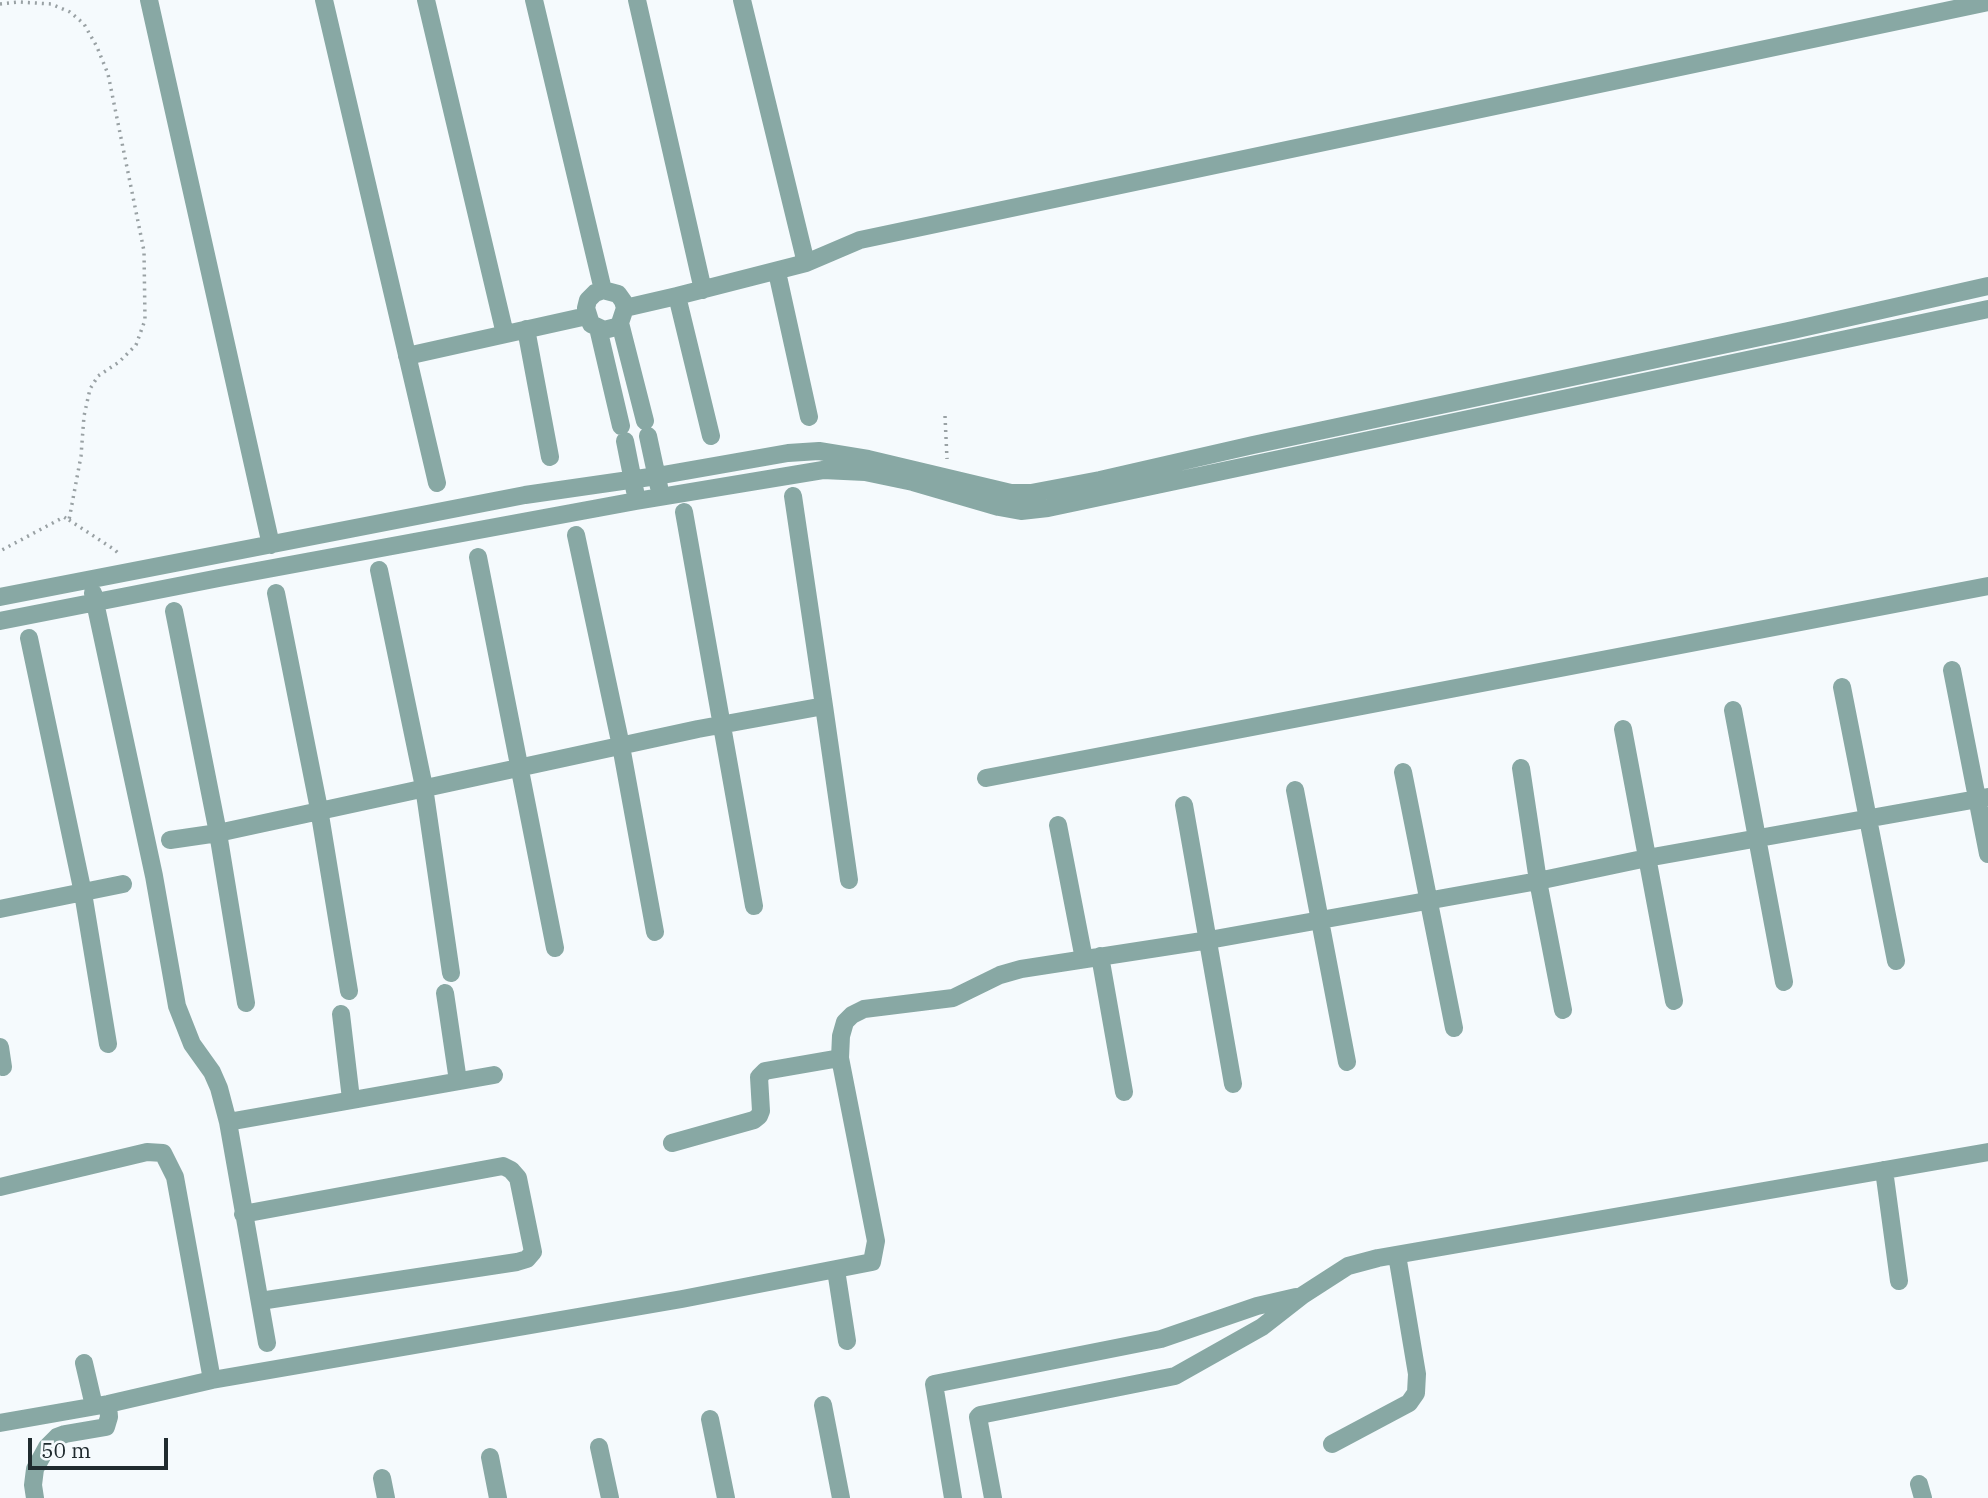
<!DOCTYPE html>
<html>
<head>
<meta charset="utf-8">
<style>
  body { margin:0 }
  #map { position:relative; width:1988px; height:1498px; overflow:hidden; background:#f5fafd; font-family:"IBM Plex Serif",serif }
  canvas { display:block }
  .scale { position:absolute; left:28px; top:1438px; width:140px; height:32px; box-sizing:border-box; border:4px solid #202b2f; border-top:0; padding-left:9px; font-size:21px; line-height:24px; white-space:nowrap; color:#202b2f; -webkit-text-stroke:5px #f5fafd; paint-order:stroke }
</style>
</head>
<body>
<div id="map">
<canvas width="1988" height="1498"></canvas>
<div class="scale">50 m</div>
</div>
<script>
const c = document.querySelector('canvas').getContext('2d');
c.lineJoin = 'round';
const poly = rows => new Path2D(rows.map(r => 'M' + r).join(''));
function strokePath(path, color, width, dash) { c.strokeStyle = color; c.lineWidth = width; c.lineCap = dash ? 'butt' : 'round'; c.setLineDash(dash || []); c.stroke(path); }
strokePath(poly([
  [0,4,19,2,51,4,70,12,84,24,97,47,108,74,144,251,145,320,136,345,119,362,98,376,90,389,84,416,81,456,69,520,64,517,0,551],
  [945,416,947,459],
  [69,520,115,550,120,555]
]), '#99a1a4', 3.5, [2, 5]);
strokePath(poly([
  [149,0,271,545],
  [324,0,437,483],
  [426,0,505,334],
  [534,0,603,290],
  [637,0,703,290],
  [742,0,806,263],
  [777,272,809,417],
  [677,296,806,263,860,240,1988,2],
  [625,308,677,296,711,436],
  [620,323,616,327,604,330,591,324,586,308,588,300,595,293,603,290,618,294,623,301,625,308,620,323,645,421],
  [598,328,621,426],
  [526,329,550,457],
  [407,356,587,316],
  [648,436,659,487],
  [625,441,635,491],
  [684,512,754,906],
  [576,535,621,746,655,932],
  [478,557,555,948],
  [379,570,424,787,451,973],
  [93,593,154,876,177,1006,192,1044,212,1072,219,1088,228,1122,267,1343],
  [276,593,319,809,349,991],
  [0,597,525,495,657,476,788,453,819,451,868,459,1011,493,1031,493,1100,480,1253,445,1793,330,1988,286],
  [174,611,218,833,698,729,824,706,793,496],
  [0,621,219,578,636,501,823,470,865,472,913,482,999,507,1021,511,1048,508,1988,309],
  [29,638,83,893,108,1044],
  [1952,670,1988,854],
  [1842,687,1896,961],
  [824,706,849,880],
  [1733,710,1784,982],
  [1623,729,1674,1001],
  [1521,768,1538,881,1563,1010],
  [1403,772,1454,1028],
  [986,778,1988,586],
  [1295,790,1347,1062],
  [1184,805,1233,1084],
  [1058,825,1084,959],
  [170,840,218,833,246,1003],
  [0,909,123,884],
  [1100,956,1124,1092],
  [445,993,458,1081],
  [341,1014,351,1099],
  [0,1047,3,1067],
  [228,1122,494,1075],
  [672,1143,754,1120,759,1116,761,1111,759,1077,765,1071,840,1058],
  [1884,1170,1899,1281],
  [0,1187,147,1152,163,1153,175,1177,212,1380],
  [243,1214,503,1166,511,1170,518,1178,533,1252,527,1259,517,1262,260,1301],
  [836,1270,847,1341],
  [84,1363,94,1406],
  [823,1405,841,1498],
  [710,1419,726,1498],
  [0,1423,108,1404,212,1380,682,1299,872,1262,876,1241,840,1058,841,1036,845,1022,852,1015,864,1009,953,998,1000,975,1021,969,1209,940,1538,881,1647,858,1988,797],
  [1332,1444,1409,1403,1416,1393,1417,1374,1397,1255],
  [599,1447,610,1498],
  [490,1457,498,1498],
  [382,1478,386,1498],
  [1919,1484,1923,1498],
  [35,1498,33,1485,35,1469,47,1447,57,1437,65,1434,106,1427,109,1417,108,1404],
  [953,1498,934,1384,1161,1339,1257,1306,1296,1297],
  [993,1498,978,1417,980,1415,1175,1376,1262,1327,1303,1295,1348,1266,1378,1258,1988,1152]
]), '#88a8a4', 18);
</script>
</body>
</html>
